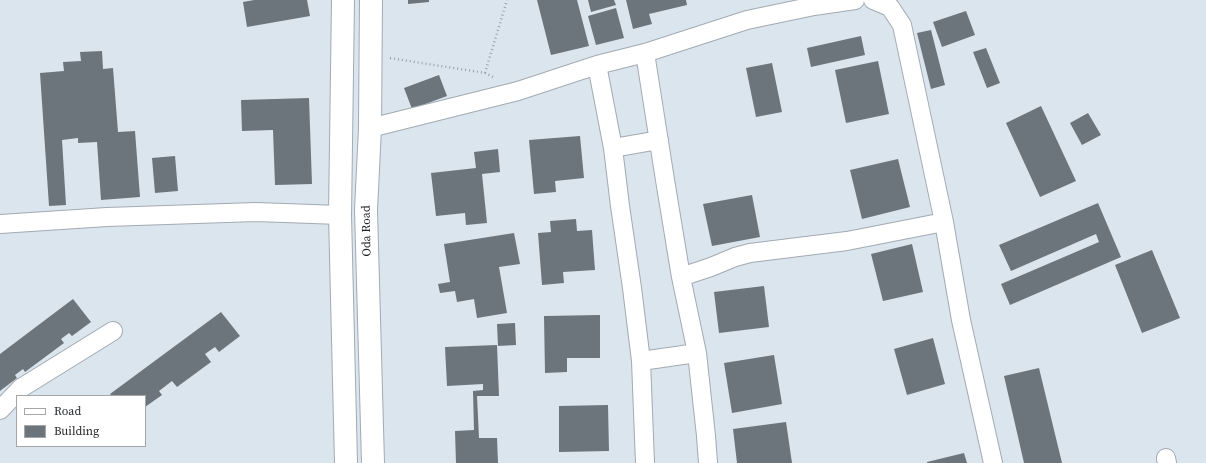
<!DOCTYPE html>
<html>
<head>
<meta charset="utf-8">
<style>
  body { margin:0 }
  #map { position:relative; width:1206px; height:463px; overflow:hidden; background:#dbe5ed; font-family:"Source Serif 4",serif }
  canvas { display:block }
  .legend { position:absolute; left:16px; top:395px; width:130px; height:52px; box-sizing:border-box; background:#fff; border:1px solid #a5a6a7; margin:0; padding:5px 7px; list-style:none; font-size:12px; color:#1e2124 }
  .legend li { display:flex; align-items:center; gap:8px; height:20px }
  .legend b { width:20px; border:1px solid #a5a6a7 }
</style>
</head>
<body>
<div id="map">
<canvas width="1206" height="463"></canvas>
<ul class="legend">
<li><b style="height:5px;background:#fff"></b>Road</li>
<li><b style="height:11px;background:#6c747c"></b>Building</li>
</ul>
</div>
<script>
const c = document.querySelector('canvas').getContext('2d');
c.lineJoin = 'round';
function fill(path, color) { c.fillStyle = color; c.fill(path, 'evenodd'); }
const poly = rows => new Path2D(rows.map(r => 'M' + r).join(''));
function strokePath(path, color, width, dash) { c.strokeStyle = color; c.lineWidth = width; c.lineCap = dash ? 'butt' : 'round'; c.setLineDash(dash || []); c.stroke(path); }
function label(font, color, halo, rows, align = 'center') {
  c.font = font + ' "Source Serif 4",serif'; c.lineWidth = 3; c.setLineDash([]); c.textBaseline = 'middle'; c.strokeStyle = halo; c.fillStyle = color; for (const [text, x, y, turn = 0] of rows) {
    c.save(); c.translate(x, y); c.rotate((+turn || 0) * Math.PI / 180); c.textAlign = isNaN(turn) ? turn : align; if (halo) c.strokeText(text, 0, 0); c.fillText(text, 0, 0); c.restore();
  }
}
fill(poly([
  [254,0,307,0,310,16,247,27,243,2],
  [408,0,429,0,429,2,408,4],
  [537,0,577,0,589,46,551,55],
  [588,0,614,0,616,5,591,12],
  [626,0,686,0,687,5,649,14,652,24,633,29],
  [616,8,624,38,596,45,588,16],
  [966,11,975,35,942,47,933,22],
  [931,30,945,85,931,89,917,33],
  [861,36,865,55,811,67,807,48],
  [986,48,1000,83,987,88,973,52],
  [102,51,103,69,113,68,118,132,135,131,140,197,101,200,97,142,78,143,78,138,62,140,66,205,49,206,40,73,64,71,63,62,81,61,80,52],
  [878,61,889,114,846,123,835,70],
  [772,63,782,112,756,117,746,68],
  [439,75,447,96,412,109,404,88],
  [309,98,312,184,275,185,273,130,242,131,241,100],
  [1041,106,1076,181,1040,197,1006,123],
  [1088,113,1101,135,1082,145,1070,123],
  [580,136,584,178,555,181,556,192,534,194,529,140],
  [498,149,500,172,482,174,487,223,466,225,465,213,436,216,431,173,476,168,474,152],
  [175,156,178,191,155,193,152,158],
  [898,159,910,207,862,219,850,170],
  [752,195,760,237,712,246,703,204],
  [1098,203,1121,257,1010,305,1001,284,1099,242,1096,234,1011,271,999,245],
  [576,219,577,231,592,230,595,270,563,272,564,283,542,285,538,233,551,232,550,221],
  [514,233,520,264,499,267,507,313,477,318,474,299,457,302,455,291,440,293,438,284,450,282,444,244],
  [912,244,923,292,883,301,871,254],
  [1152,250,1180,318,1142,333,1115,265],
  [764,286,769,327,719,333,714,292],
  [73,299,91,322,72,336,69,333,61,339,64,343,25,372,23,369,15,375,17,378,0,391,0,354],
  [221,312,240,336,219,352,215,347,205,354,211,362,177,387,172,381,159,391,162,395,145,407,145,396,112,396,110,394],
  [600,315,600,358,567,358,567,372,545,373,544,316],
  [515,323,516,345,498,346,497,324],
  [933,338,945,384,907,395,894,349],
  [497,345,499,396,477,396,479,438,497,438,498,463,456,463,455,431,474,430,473,391,483,390,483,384,447,386,445,347],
  [774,355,782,404,732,413,724,363],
  [1039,368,1062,463,1024,463,1004,376],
  [608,405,609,451,559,452,559,406],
  [786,422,792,463,737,463,733,429],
  [964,453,967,463,927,463,927,462]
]), '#6c747c');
const street = poly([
  [873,0,890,7,902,25,944,222,961,320,993,463],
  [645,53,665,180,681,277,697,353,706,436,708,463],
  [597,65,613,148,620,206,632,288,641,361,645,463],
  [370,128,518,91,597,65,645,53,747,20,814,6,855,0],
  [613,148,659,140],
  [0,224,107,217,256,212,340,215],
  [681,277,711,267,735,257,750,253,847,241,944,222],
  [641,361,697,353],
  [0,410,21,388,113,331],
  [1166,458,1167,463]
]);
const secondary = poly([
  [343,0,340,215,346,463],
  [371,0,370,128,366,210,373,463]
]);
strokePath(street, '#a2aab3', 20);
strokePath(secondary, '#a2aab3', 24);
strokePath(poly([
  [390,58,485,73,493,77],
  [485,73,507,0]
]), '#9aa2a8', 2.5, [1, 3]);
strokePath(street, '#fff', 18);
strokePath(secondary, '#fff', 22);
label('12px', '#1e2124', '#fff', [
  ["Oda Road",367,231,-91]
]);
</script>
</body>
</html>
